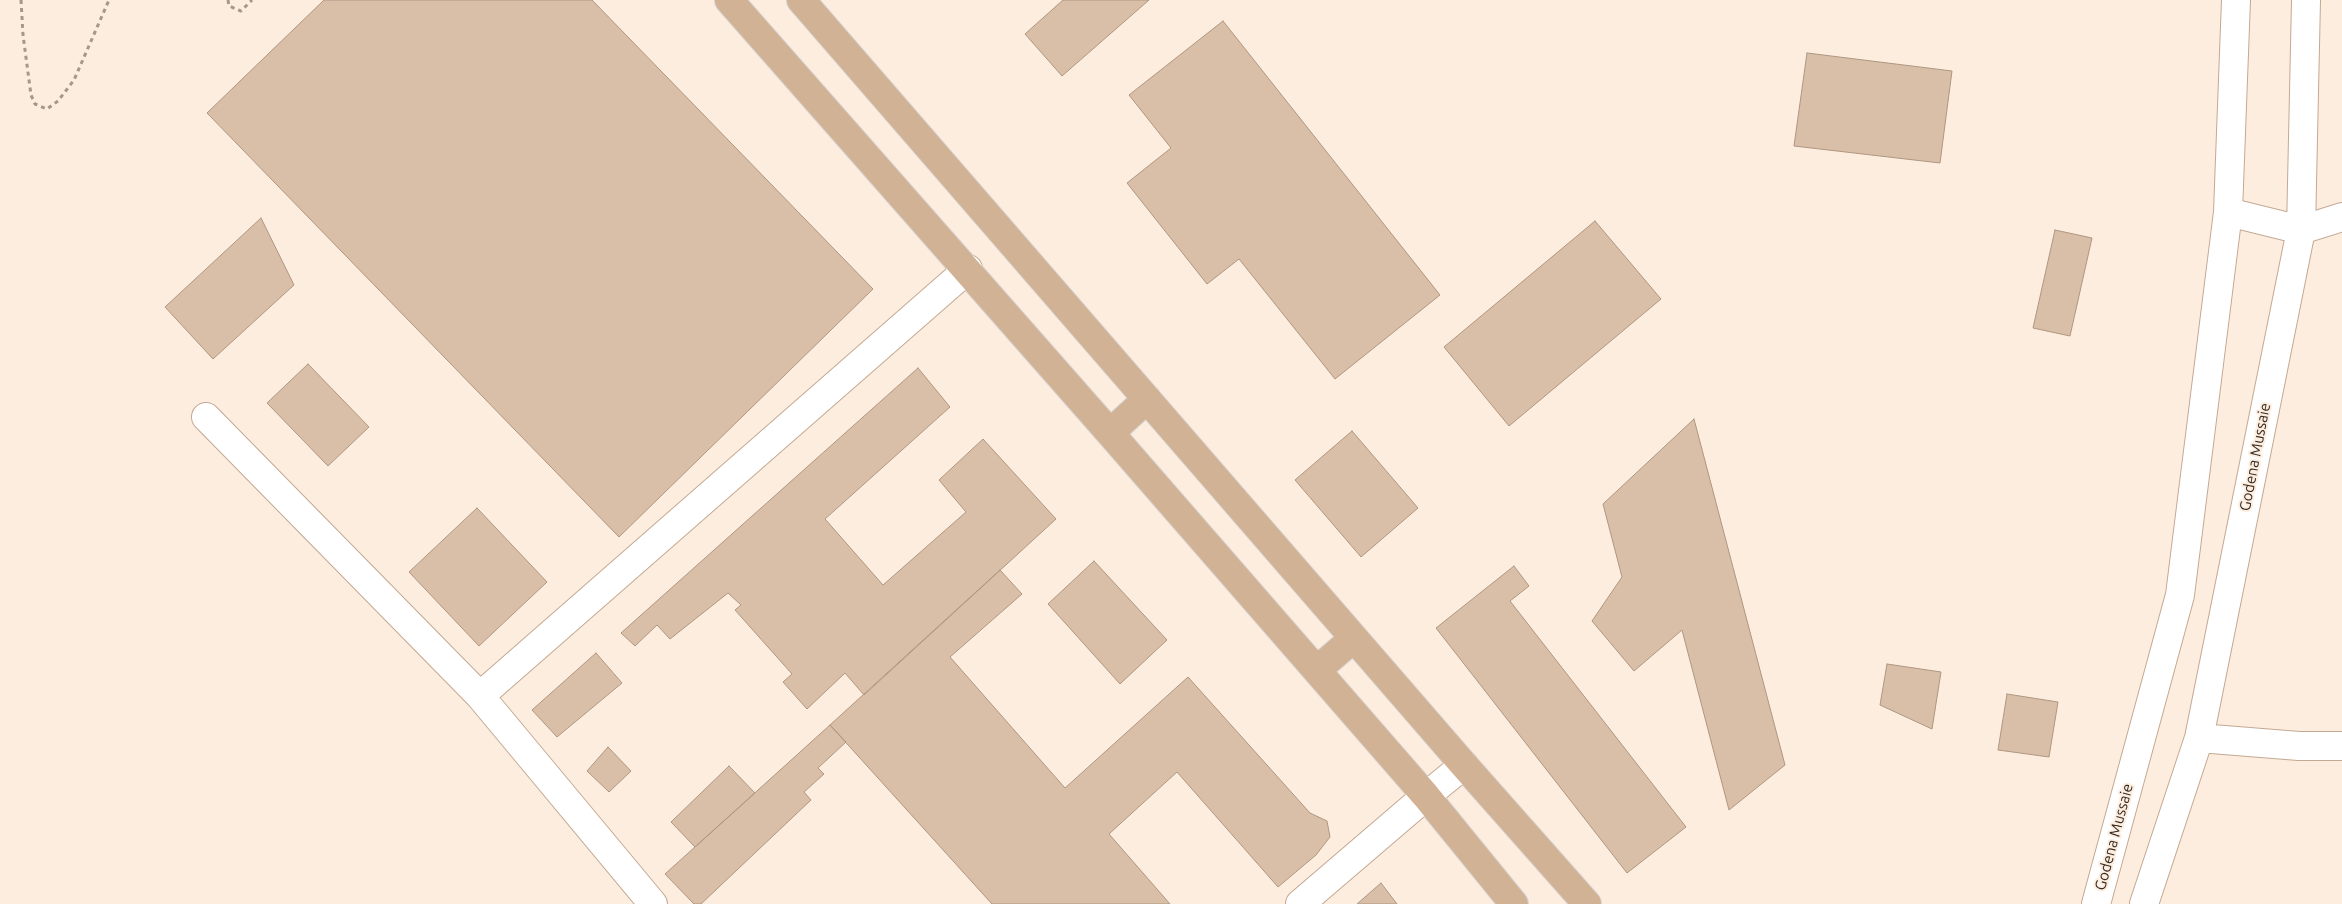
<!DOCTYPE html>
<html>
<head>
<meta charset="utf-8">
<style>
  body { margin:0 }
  canvas { display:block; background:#fdeddf }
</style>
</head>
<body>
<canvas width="2342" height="904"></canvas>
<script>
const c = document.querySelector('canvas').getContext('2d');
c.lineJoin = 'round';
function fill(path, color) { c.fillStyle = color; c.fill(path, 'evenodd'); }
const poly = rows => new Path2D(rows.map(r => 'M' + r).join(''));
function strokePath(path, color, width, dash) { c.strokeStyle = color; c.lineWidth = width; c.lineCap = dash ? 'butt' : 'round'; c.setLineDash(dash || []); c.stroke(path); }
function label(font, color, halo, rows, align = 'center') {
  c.font = font + ' Ubuntu,sans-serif'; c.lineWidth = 4; c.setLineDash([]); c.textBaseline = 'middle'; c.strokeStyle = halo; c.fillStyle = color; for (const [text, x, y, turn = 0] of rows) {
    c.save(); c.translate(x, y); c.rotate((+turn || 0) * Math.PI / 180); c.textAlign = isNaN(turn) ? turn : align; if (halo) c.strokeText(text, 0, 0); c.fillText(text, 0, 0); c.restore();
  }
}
const building = poly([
  [324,0,592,0,873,289,619,537,207,113,324,0],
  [1063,0,1149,0,1062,76,1025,34,1063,0],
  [1223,21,1440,295,1335,379,1239,259,1207,284,1127,183,1171,148,1129,95,1223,21],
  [1807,53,1952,71,1940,163,1794,146,1807,53],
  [261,218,294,285,213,359,165,307,261,218],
  [1595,221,1661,299,1509,426,1444,347,1595,221],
  [2055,230,2092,238,2070,336,2033,328,2055,230],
  [308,364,369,427,328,466,267,403,308,364],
  [918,368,950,407,825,519,883,585,966,512,939,480,983,439,1056,519,864,695,845,673,807,709,783,682,792,674,735,610,741,605,728,593,670,639,657,625,635,646,621,633,918,368],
  [1694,419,1785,765,1729,810,1682,630,1634,671,1592,621,1622,577,1603,504,1694,419],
  [1352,431,1418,508,1361,557,1295,480,1352,431],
  [477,508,547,582,479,646,409,572,477,508],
  [1094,561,1167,640,1120,684,1048,604,1094,561],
  [1514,566,1529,586,1510,601,1686,827,1627,873,1436,628,1514,566],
  [1000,570,1022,594,950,657,1065,788,1188,677,1310,813,1327,821,1330,837,1316,855,1278,887,1177,772,1109,834,1170,904,992,904,830,725,1000,570],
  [596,653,622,683,557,737,532,710,596,653],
  [1887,664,1941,672,1932,729,1880,705,1887,664],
  [2007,694,2058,702,2049,757,1998,750,2007,694],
  [830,725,846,742,818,768,824,774,804,792,811,800,701,904,694,904,665,874,830,725],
  [608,747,631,771,609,792,587,771,608,747],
  [729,766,755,793,695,847,671,822,729,766],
  [1381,883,1397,904,1357,904,1381,883]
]);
fill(building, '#d9bfa8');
strokePath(building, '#af9680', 1);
const minor = poly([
  [2228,212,2301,230,2342,217],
  [206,417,480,696,653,904],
  [480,696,968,269],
  [2199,738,2299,746,2342,746],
  [1300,904,1426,796,1464,765],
  [2096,904,2180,595,2228,212,2236,0],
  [2144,904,2199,738,2301,230,2306,0]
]);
const major = poly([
  [729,0,1110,433,1426,796,1514,904],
  [801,0,1464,765,1587,904],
  [1110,433,1147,399],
  [1317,670,1354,638]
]);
strokePath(minor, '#c3a993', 30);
strokePath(major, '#d6d4d3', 30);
strokePath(poly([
  [21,0,23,35,31,95,35,104,47,109,58,101,74,80,109,0],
  [228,0,229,6,241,11,252,0]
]), '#a5978c', 3, [4, 4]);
strokePath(minor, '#fff', 28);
strokePath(major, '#d1b294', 28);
label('15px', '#342a21', '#fdeddf', [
  ["Godena Mussaie",2255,457,-79],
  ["Godena Mussaie",2114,837,-75]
]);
</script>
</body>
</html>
